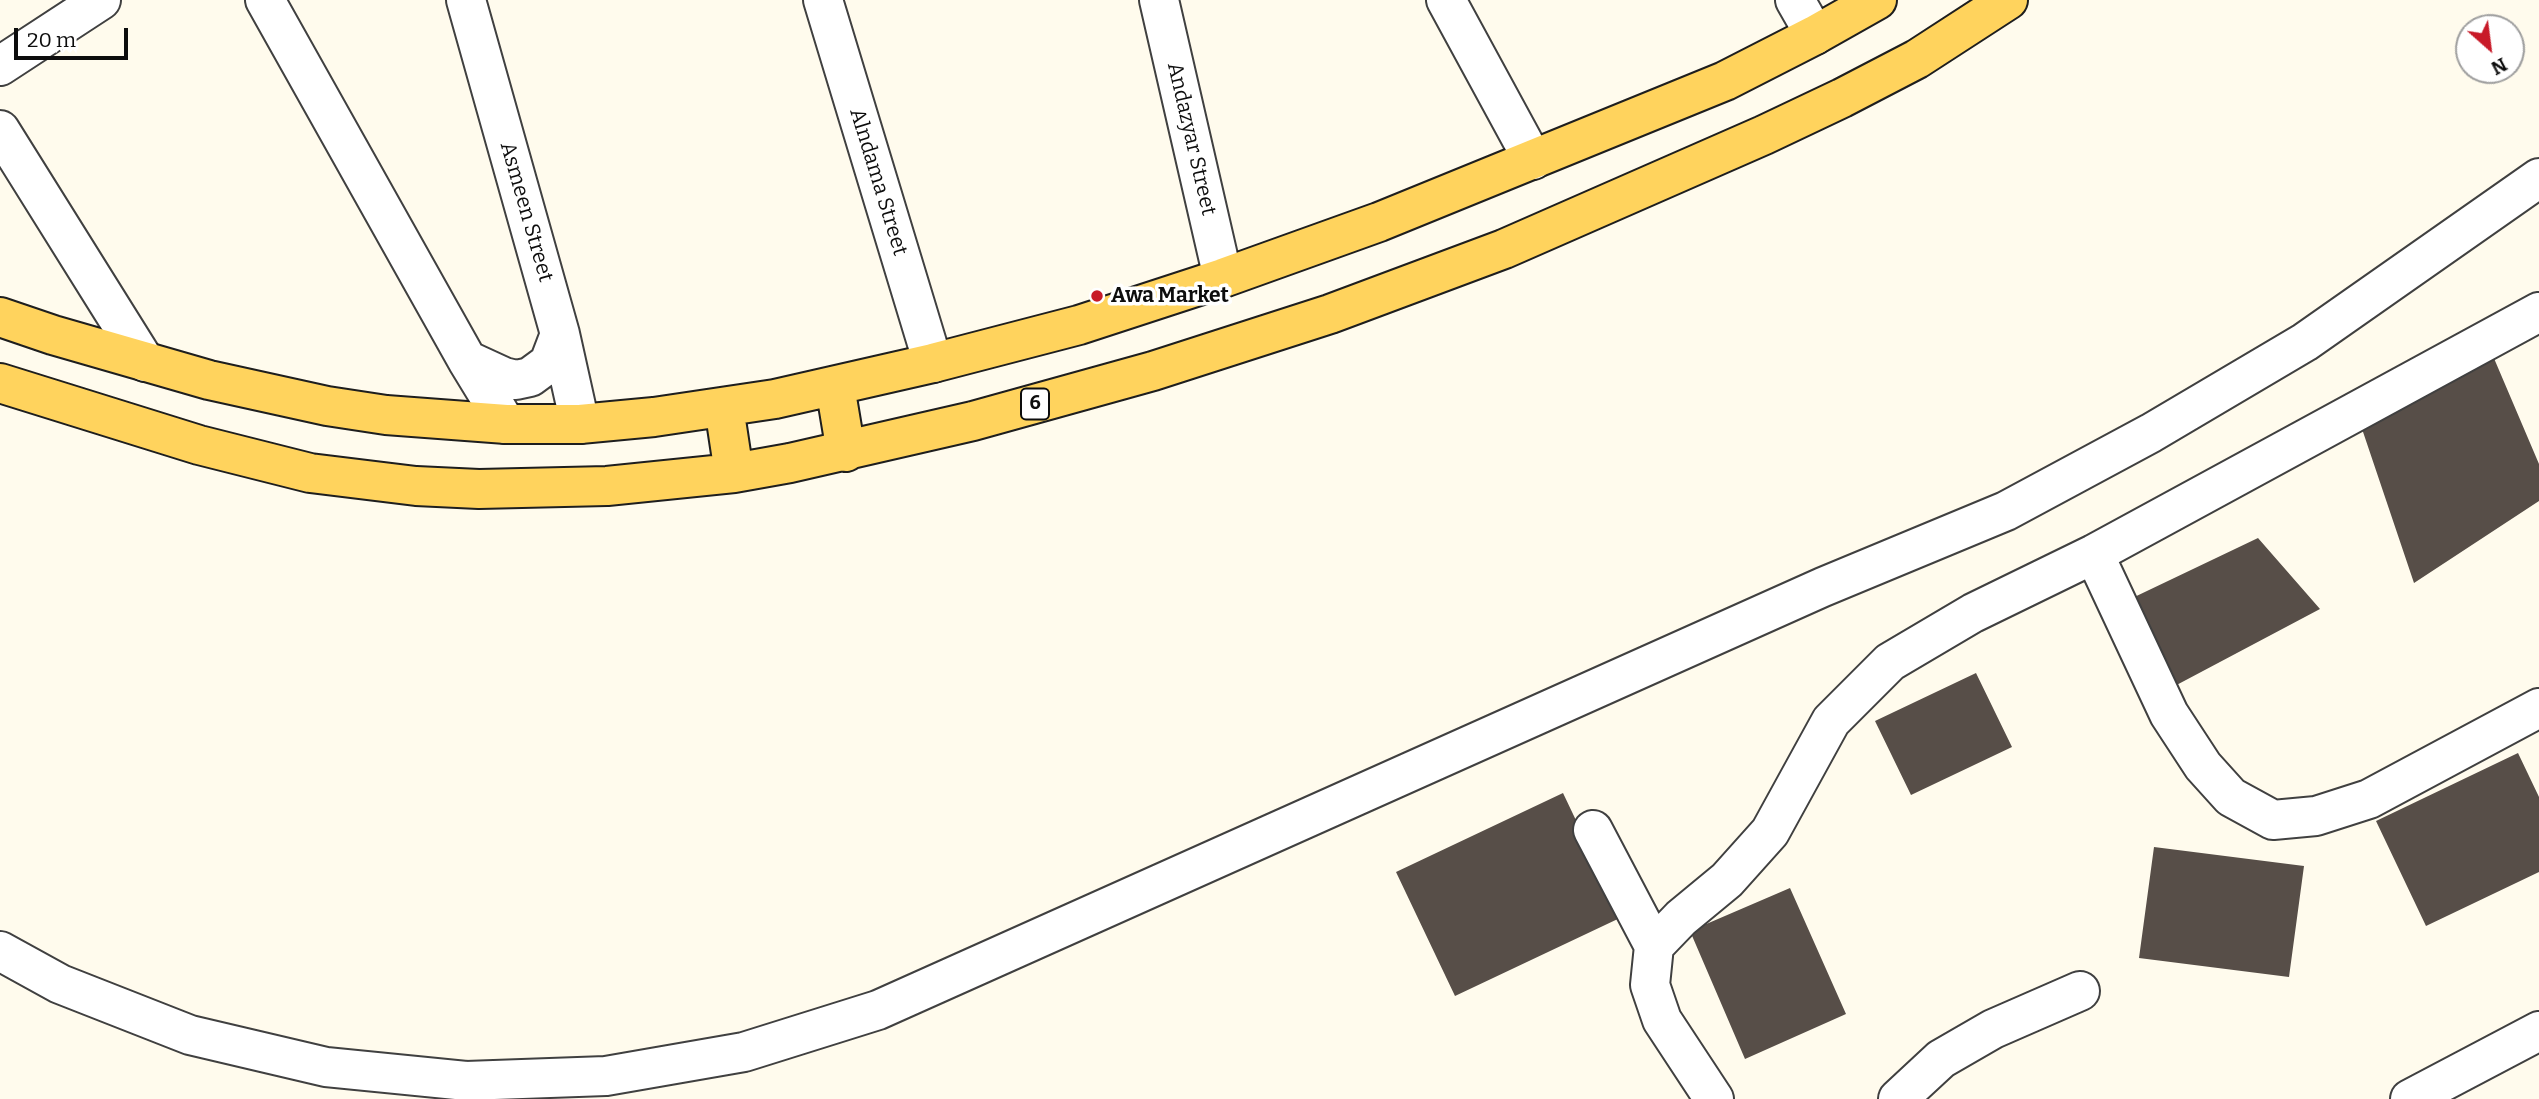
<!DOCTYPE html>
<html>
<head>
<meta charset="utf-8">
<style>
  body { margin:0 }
  #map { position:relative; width:2539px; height:1099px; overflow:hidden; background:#fffbed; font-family:Bitter,serif }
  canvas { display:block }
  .north { position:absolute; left:2455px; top:14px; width:70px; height:70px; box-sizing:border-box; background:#fff; border:2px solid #9e9e9e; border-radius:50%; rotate:152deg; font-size:19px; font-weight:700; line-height:28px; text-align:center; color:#0d0d0d }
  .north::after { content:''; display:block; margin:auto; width:24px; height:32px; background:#c81a28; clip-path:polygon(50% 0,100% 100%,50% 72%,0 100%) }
  .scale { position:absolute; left:14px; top:28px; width:114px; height:32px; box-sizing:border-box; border:4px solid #0d0d0d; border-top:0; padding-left:9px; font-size:21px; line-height:24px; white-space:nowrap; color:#0d0d0d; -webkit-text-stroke:5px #fff; paint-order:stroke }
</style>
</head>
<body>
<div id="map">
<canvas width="2539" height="1099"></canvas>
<div class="north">N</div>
<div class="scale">20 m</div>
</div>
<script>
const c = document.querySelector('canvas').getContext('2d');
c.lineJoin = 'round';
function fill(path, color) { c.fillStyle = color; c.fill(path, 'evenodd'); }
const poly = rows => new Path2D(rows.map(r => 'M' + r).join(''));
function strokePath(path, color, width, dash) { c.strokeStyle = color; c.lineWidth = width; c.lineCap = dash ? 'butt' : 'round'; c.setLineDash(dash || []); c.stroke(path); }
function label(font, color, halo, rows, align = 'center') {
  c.font = font + ' Bitter,serif'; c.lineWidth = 7; c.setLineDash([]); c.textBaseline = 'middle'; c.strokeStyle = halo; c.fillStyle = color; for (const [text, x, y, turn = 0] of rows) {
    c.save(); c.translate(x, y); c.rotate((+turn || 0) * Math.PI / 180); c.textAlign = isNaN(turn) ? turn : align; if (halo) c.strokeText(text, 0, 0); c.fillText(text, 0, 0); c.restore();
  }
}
fill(poly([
  [2493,356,2539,464,2539,501,2414,583,2359,420],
  [2258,538,2320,609,2169,689,2126,601],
  [1976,673,2012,747,1911,795,1875,721],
  [2518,753,2539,797,2539,872,2426,926,2376,821],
  [1563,793,1622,917,1455,996,1396,872],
  [2154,847,2304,866,2289,977,2139,958],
  [1790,888,1846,1014,1745,1059,1690,931]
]), '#574e48');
const street = poly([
  [265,0,467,360,506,424],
  [466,0,560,334,580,424],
  [823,0,933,363],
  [1159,0,1223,278],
  [1446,0,1533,160],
  [1795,0,1815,35],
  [0,66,101,0],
  [0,130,145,362],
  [467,360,504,377,516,380,530,377,549,363,560,334],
  [2094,554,2169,714,2203,766,2231,797,2273,820,2316,816,2369,799,2539,708],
  [1593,830,1654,946],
  [0,951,60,984,190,1035,326,1067,466,1081,606,1076,744,1052,878,1010,1823,587,2006,511,2151,433,2305,342,2539,178],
  [1714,1099,1662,1020,1650,985,1654,946,1681,918,1727,880,1770,832,1831,721,1890,662,1973,613,2094,554,2539,312],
  [1898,1099,1941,1059,1993,1029,2080,991],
  [2410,1099,2539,1031]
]);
const primary = poly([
  [0,317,53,335,209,380,327,406,386,415,506,424,580,424,654,417,775,399,933,363,1079,325,1223,278,1379,222,1725,81,1815,35,1877,0],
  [0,383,199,445,310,473,416,486,479,489,607,486,734,473,790,463,973,421,1153,371,1330,314,1504,249,1764,135,1842,98,1917,59,2008,0],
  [835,386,846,452],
  [724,407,734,473]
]);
strokePath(street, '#404040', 42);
strokePath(primary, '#1e1e1e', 42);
strokePath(street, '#fff', 38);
strokePath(primary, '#ffd35d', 38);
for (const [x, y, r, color] of [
  [1097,296,7,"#c81a28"]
]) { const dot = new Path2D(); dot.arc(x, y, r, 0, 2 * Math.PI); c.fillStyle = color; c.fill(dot); strokePath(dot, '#fff', 2.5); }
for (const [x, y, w] of [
  [1035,404,28]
]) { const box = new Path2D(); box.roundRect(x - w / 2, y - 15.5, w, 31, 5); c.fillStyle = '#fff'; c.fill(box); strokePath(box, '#0d0d0d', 2); }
label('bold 19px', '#0d0d0d', null, [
  ["6",1035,404]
]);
label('21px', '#0d0d0d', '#fff', [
  ["Andazyar Street",1191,139,77],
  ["Alndama Street",878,182,73],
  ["Asmeen Street",526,212,74]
]);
label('bold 21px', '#0d0d0d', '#fff', [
  ["Awa Market",1111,296]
], 'left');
</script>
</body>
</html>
